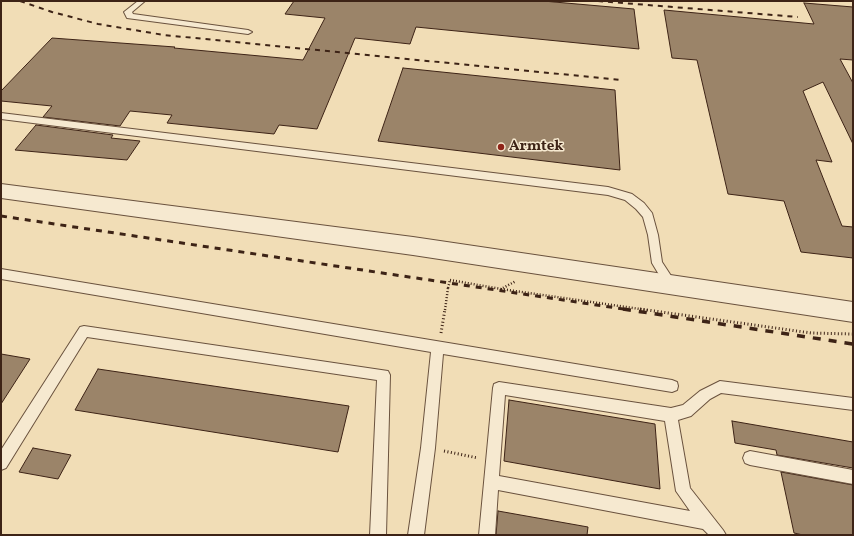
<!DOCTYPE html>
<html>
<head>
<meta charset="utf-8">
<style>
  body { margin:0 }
  #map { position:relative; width:854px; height:536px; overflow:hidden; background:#f1ddb6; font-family:Vollkorn,serif }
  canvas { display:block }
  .frame { position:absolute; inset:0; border:2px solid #3d2316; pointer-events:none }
</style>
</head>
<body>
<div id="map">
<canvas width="854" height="536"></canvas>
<div class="frame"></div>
</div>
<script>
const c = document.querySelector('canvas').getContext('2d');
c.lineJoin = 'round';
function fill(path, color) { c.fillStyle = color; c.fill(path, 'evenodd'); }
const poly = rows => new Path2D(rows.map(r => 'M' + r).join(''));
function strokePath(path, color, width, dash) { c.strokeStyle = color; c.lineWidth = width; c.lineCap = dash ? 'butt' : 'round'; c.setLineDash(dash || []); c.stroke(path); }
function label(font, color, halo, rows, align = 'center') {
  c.font = font + ' Vollkorn,serif'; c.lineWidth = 3; c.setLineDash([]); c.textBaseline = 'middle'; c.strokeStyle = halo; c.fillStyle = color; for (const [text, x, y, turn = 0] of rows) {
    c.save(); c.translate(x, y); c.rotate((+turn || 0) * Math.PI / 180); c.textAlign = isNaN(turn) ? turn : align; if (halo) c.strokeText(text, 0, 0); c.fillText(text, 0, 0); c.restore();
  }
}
const building = poly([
  [294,1,543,1,634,9,639,49,416,27,410,44,355,38,317,129,279,125,274,134,167,123,172,115,130,111,120,126,43,117,52,106,1,101,1,91,52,38,175,47,174,48,303,60,325,18,285,14,294,1],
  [804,3,853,7,853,60,840,59,853,83,853,144,823,82,803,91,832,162,816,160,842,226,853,227,853,258,801,252,784,201,728,194,697,60,672,58,664,10,814,24,804,3],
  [403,68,615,90,620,170,378,141,403,68],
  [36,125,113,135,111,138,140,141,127,160,15,150,36,125],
  [1,354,30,359,1,404,1,354],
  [98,369,349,406,338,452,75,410,98,369],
  [509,400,655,424,660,489,504,461,509,400],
  [732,421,853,442,853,468,777,455,776,450,735,443,732,421],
  [33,448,71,455,58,479,19,472,33,448],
  [781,472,853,485,853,535,803,535,794,533,781,472],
  [498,511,588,527,587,535,496,535,498,511]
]);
fill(building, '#9b8469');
strokePath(building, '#3d2316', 1);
const service = poly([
  [138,1,145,1,132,12,133,14,248,30,252,32,248,34,127,18,124,12,138,1],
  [1,113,608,187,632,194,644,203,652,213,658,235,662,262,677,285,675,288,671,290,667,288,652,263,648,235,643,217,636,209,625,200,608,195,1,119,1,113],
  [1,269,672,380,677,382,678,386,677,390,672,392,443,354,435,448,424,535,408,535,421,448,431,352,1,279,1,269],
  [84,326,388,371,390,375,386,535,370,535,377,380,87,337,6,468,1,470,1,450,80,327,84,326],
  [720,381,853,398,853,410,721,393,710,399,691,416,678,420,690,488,723,530,726,535,709,535,703,529,498,490,495,535,479,535,493,388,494,384,499,382,671,408,683,405,700,391,720,381],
  [505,395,665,421,676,491,690,511,499,476,505,395],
  [750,451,853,470,853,484,750,465,745,463,743,458,745,453,750,451]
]);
const minor = poly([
  [1,184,413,237,853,302,853,322,413,255,1,198,1,184]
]);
strokePath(service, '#6a523e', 2);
strokePath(minor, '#6a523e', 2);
strokePath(poly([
  [450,280,501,289,516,281],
  [501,289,647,310],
  [445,310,448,288]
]), '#3d2316', 2.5, [1, 2]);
strokePath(poly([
  [640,309,811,333,853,334],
  [441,333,445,309],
  [444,451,478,458]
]), '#3d2316', 3, [1, 2.5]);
fill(service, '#f6e9d0');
fill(minor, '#f6e9d0');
strokePath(poly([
  [20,1,52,12,98,24,164,35,621,80],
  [598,1,798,17]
]), '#3d2316', 2, [5, 5]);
strokePath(poly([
  [1,216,630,310]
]), '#3d2316', 3, [6, 6]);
strokePath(poly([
  [623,309,853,344]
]), '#3d2316', 3.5, [8, 8]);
strokePath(poly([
  [448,288,450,280]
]), '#3d2316', 2.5, [1, 2]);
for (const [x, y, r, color] of [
  [501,147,4,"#8f2418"]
]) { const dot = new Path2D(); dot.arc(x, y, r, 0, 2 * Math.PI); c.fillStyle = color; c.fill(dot); strokePath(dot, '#f6e9d0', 1.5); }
label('bold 15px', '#3d2316', '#f6e9d0', [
  ["Armtek",509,147]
], 'left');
</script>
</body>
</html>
